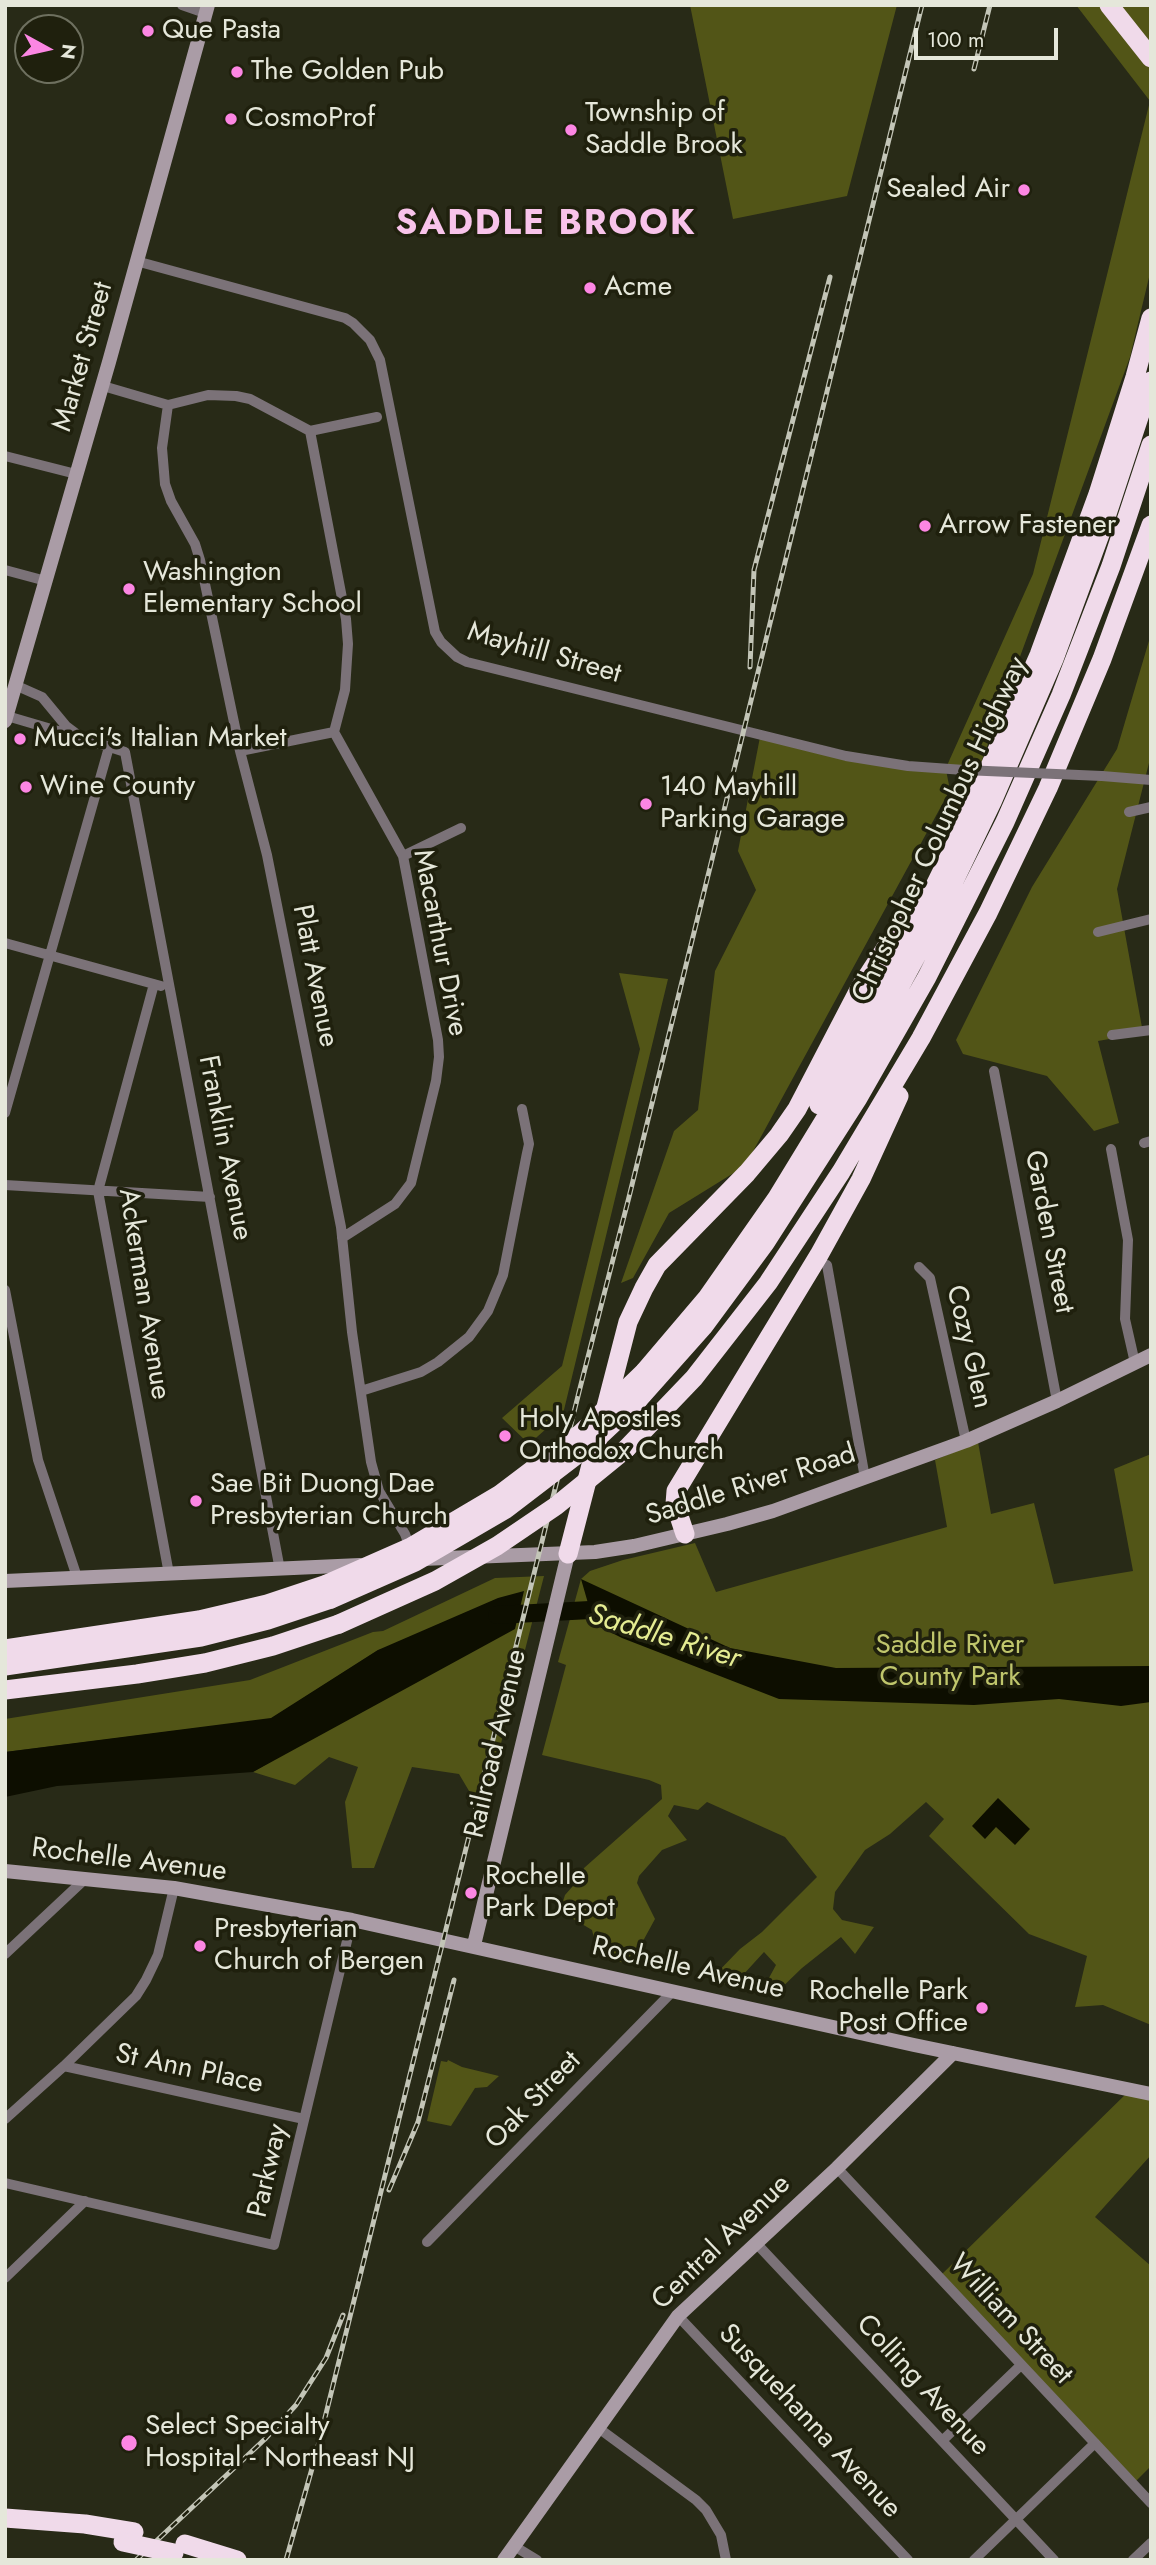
<!DOCTYPE html>
<html>
<head>
<meta charset="utf-8">
<style>
  body { margin:0 }
  #map { position:relative; width:1156px; height:2565px; overflow:hidden; background:#282a17; font-family:Jost,sans-serif }
  canvas { display:block }
  .frame { position:absolute; inset:0; border:7px solid #e5e7da; pointer-events:none }
  .north { position:absolute; left:14px; top:14px; width:70px; height:70px; box-sizing:border-box; background:#1f200d; border:2px solid #6e705f; border-radius:50%; rotate:98deg; font-size:19px; font-weight:700; line-height:28px; text-align:center; color:#e5e7da }
  .north::after { content:''; display:block; margin:auto; width:24px; height:32px; background:#fc86e3; clip-path:polygon(50% 0,100% 100%,50% 72%,0 100%) }
  .scale { position:absolute; left:914px; top:28px; width:144px; height:32px; box-sizing:border-box; border:4px solid #e5e7da; border-top:0; padding-left:9px; font-size:21px; line-height:24px; white-space:nowrap; color:#e5e7da; -webkit-text-stroke:5px #1f200d; paint-order:stroke }
</style>
</head>
<body>
<div id="map">
<canvas width="1156" height="2565"></canvas>
<div class="frame"></div>
<div class="north">N</div>
<div class="scale">100 m</div>
</div>
<script>
const c = document.querySelector('canvas').getContext('2d');
c.lineJoin = 'round';
function fill(path, color) { c.fillStyle = color; c.fill(path, 'evenodd'); }
const poly = rows => new Path2D(rows.map(r => 'M' + r).join(''));
function strokePath(path, color, width, dash) { c.strokeStyle = color; c.lineWidth = width; c.lineCap = dash ? 'butt' : 'round'; c.setLineDash(dash || []); c.stroke(path); }
function label(font, color, halo, rows, align = 'center') {
  c.font = font + ' Jost,sans-serif'; c.lineWidth = 7; c.setLineDash([]); c.textBaseline = 'middle'; c.strokeStyle = halo; c.fillStyle = color; for (const [text, x, y, turn = 0] of rows) {
    c.save(); c.translate(x, y); c.rotate((+turn || 0) * Math.PI / 180); c.textAlign = isNaN(turn) ? turn : align; if (halo) c.strokeText(text, 0, 0); c.fillText(text, 0, 0); c.restore();
  }
}
fill(poly([
  [690,5,897,5,847,196,733,219],
  [1076,5,1151,5,1151,269,1130,357,978,771,946,770,950,790,745,1166,669,1213,633,1278,621,1283,674,1131,698,1110,715,971,756,890,738,851,760,737,945,770,1033,574,1150,101],
  [1151,634,1151,755,1117,889,1143,1033,1098,1041,1119,1123,1094,1131,1047,1076,963,1054,956,1040,1032,887,1117,749],
  [619,973,668,979,563,1414,529,1444,502,1418,562,1366,640,1049],
  [978,1442,991,1514,1034,1503,1054,1584,1133,1571,1114,1469,1151,1454,1151,2025,1103,2005,1075,2007,1087,1956,1029,1934,929,1836,944,1819,926,1802,890,1834,865,1850,835,1892,833,1909,842,1920,874,1927,855,1954,841,1937,802,1968,772,1997,764,1987,776,1965,764,1952,732,1987,712,1978,740,1949,762,1932,817,1877,785,1837,707,1802,698,1810,674,1805,668,1816,687,1840,662,1850,639,1876,637,1883,655,1919,643,1941,624,1963,598,1954,592,1930,560,1911,565,1895,580,1878,584,1868,662,1799,661,1785,649,1780,542,1755,566,1665,558,1662,581,1579,590,1571,623,1560,695,1543,716,1592,947,1527,935,1460],
  [544,1576,488,1794,472,1796,459,1774,412,1767,374,1868,352,1868,345,1802,358,1767,329,1757,295,1785,253,1772,495,1628,378,1650,271,1719,5,1752,5,1719,250,1680,373,1632,383,1631,495,1578],
  [448,2060,462,2067,499,2076,487,2087,475,2088,451,2126,427,2121,441,2061,447,2062],
  [1131,2089,1151,2094,1151,2155,1095,2217,1151,2266,1151,2466,1133,2484,939,2277]
]), '#525517');
fill(poly([
  [581,1579,730,1648,836,1668,1151,1666,1151,1702,1121,1706,1059,1699,974,1705,779,1699,622,1638,594,1624],
  [524,1591,515,1629,253,1772,57,1786,5,1797,5,1752,271,1718,378,1650,498,1598],
  [998,1798,1030,1829,1015,1845,996,1827,985,1839,972,1826]
]), '#0d0e00');
strokePath(poly([
  [497,1615,590,1610,610,1619]
]), '#0d0e00', 18);
strokePath(poly([
  [182,5,205,13],
  [136,261,345,318,353,323,370,340,380,360,435,632,441,642,457,657,467,662,846,756,908,766,964,770],
  [103,386,168,405,208,395,236,396,250,399,310,431,377,417],
  [168,405,162,448,165,484,171,501,195,544,200,560,240,751,267,855,341,1227,352,1332,371,1462,379,1491,405,1534,411,1550],
  [310,431,346,619,348,644,345,690,334,732,403,856,438,1040,439,1057,436,1081,411,1183,395,1204,342,1238],
  [5,456,76,474],
  [5,570,46,581],
  [15,685,42,697,66,726,82,738,125,752,280,1570],
  [7,716,75,736],
  [240,751,334,732],
  [1102,776,1151,780],
  [1129,812,1151,807],
  [403,856,461,828],
  [1098,932,1151,919],
  [5,943,161,986],
  [154,984,98,1191,169,1574],
  [1112,1035,1151,1030],
  [994,1071,1057,1401],
  [5,1113,109,747],
  [1144,1143,1151,1141],
  [1111,1149,1128,1240,1125,1319,1135,1363],
  [5,1185,210,1197],
  [827,1265,865,1478],
  [919,1267,930,1278,966,1441],
  [5,1290,38,1460,77,1577],
  [361,1391,421,1372,438,1362,469,1337,488,1311,503,1275,527,1153,529,1144,522,1109],
  [5,1954,85,1879],
  [64,2066,304,2119],
  [5,2119,64,2066,136,1996,146,1980,158,1955,174,1888],
  [837,2168,1151,2503],
  [5,2183,274,2245,352,1920],
  [427,2242,673,1991],
  [756,2243,1054,2560],
  [5,2278,85,2201],
  [678,2316,908,2560],
  [597,2427,696,2500,706,2510,721,2535,726,2560],
  [942,2441,1021,2365],
  [514,2546,537,2560],
  [974,2560,1095,2443],
  [1133,2560,1151,2543]
]), '#7b7278', 10);
strokePath(poly([
  [5,721,109,362,208,5],
  [422,1559,595,1552,634,1546,727,1524,773,1511,966,1441,1057,1401,1151,1355],
  [5,1581,360,1565],
  [5,1871,174,1888,352,1920,914,2045,1151,2094],
  [474,1945,568,1554],
  [504,2560,678,2316,837,2168,953,2053]
]), '#aa9ca6', 14);
strokePath(poly([
  [1109,5,1151,58],
  [819,1105,916,924,957,841,1039,655,1098,494,1135,377,1151,318],
  [645,1371,707,1298,777,1198,849,1080,932,927,992,802,1054,659,1102,529,1151,381],
  [638,1400,703,1327,765,1243,858,1098,927,977,1005,822,1061,695,1111,566,1151,445],
  [626,1449,694,1378,768,1283,841,1172,921,1038,988,913,1048,788,1102,659,1151,525],
  [685,1534,675,1504,676,1491,819,1255,861,1179,899,1096],
  [568,1554,628,1322,644,1288,657,1265,747,1173,779,1135,797,1109,861,986,910,911],
  [5,1649,199,1620,267,1604,327,1584],
  [5,1666,201,1637,268,1620,331,1599],
  [5,1690,137,1674,205,1663,273,1646,339,1624],
  [5,2518,85,2524,134,2532],
  [185,2544,237,2560]
]), '#f0daea', 19);
const rail = poly([
  [974,69,990,5],
  [750,667,754,570,830,277],
  [389,2190,418,2122,454,1980],
  [136,2560,265,2439,296,2405,326,2358,343,2315],
  [286,2560,315,2458,579,1392,629,1197,922,5]
]);
strokePath(rail, '#c3c5b7', 5);
strokePath(rail, '#1f200d', 2.5, [8]);
strokePath(poly([
  [964,770,1102,776]
]), '#7b7278', 10);
strokePath(poly([
  [327,1584,411,1547,499,1495,581,1433,645,1371],
  [331,1599,415,1562,506,1509,591,1444,638,1400],
  [339,1624,435,1581,497,1546,556,1506,626,1449],
  [123,2542,174,2553]
]), '#f0daea', 19);
for (const [x, y, r, color] of [
  [148,31,7,"#fc86e3"],
  [237,72,7,"#fc86e3"],
  [231,119,7,"#fc86e3"],
  [571,130,7,"#fc86e3"],
  [1024,190,7,"#fc86e3"],
  [590,288,7,"#fc86e3"],
  [925,526,7,"#fc86e3"],
  [129,589,7,"#fc86e3"],
  [20,739,7,"#fc86e3"],
  [26,787,7,"#fc86e3"],
  [646,804,7,"#fc86e3"],
  [505,1436,7,"#fc86e3"],
  [196,1501,7,"#fc86e3"],
  [471,1893,7,"#fc86e3"],
  [200,1946,7,"#fc86e3"],
  [982,2008,7,"#fc86e3"],
  [129,2443,9,"#fc86e3"]
]) { const dot = new Path2D(); dot.arc(x, y, r, 0, 2 * Math.PI); c.fillStyle = color; c.fill(dot); strokePath(dot, '#1f200d', 2.5); }
label('28px', '#e5e7da', '#1f200d', [
  ["Que Pasta",162,31],
  ["The Golden Pub",251,72],
  ["Township of",585,114],
  ["Saddle Brook",585,146],
  ["CosmoProf",245,119],
  ["Sealed Air",1010,190,"right"],
  ["Acme",604,288],
  ["Arrow Fastener",939,526],
  ["Washington",143,573],
  ["Elementary School",143,605],
  ["Mucci's Italian Market",34,739],
  ["Wine County",40,787],
  ["140 Mayhill",660,788],
  ["Parking Garage",660,820],
  ["Holy Apostles",519,1420],
  ["Orthodox Church",519,1452],
  ["Sae Bit Duong Dae",210,1485],
  ["Presbyterian Church",210,1517],
  ["Rochelle",485,1877],
  ["Park Depot",485,1909],
  ["Presbyterian",214,1930],
  ["Church of Bergen",214,1962],
  ["Rochelle Park",968,1992,"right"],
  ["Post Office",968,2024,"right"],
  ["Select Specialty",145,2427],
  ["Hospital - Northeast NJ",145,2459]
], 'left');
label('28px', '#e5e7da', '#1f200d', [
  ["Market Street",84,357,-74],
  ["Mayhill Street",544,654,16],
  ["Christopher Columbus Highway",941,830,-65],
  ["Macarthur Drive",439,943,79],
  ["Platt Avenue",314,976,79],
  ["Franklin Avenue",224,1148,79],
  ["Garden Street",1048,1232,79],
  ["Ackerman Avenue",143,1294,81],
  ["Cozy Glen",968,1347,77],
  ["Saddle River Road",751,1486,-17],
  ["Railroad Avenue",497,1744,-77],
  ["Rochelle Avenue",129,1861,7],
  ["Rochelle Avenue",688,1969,13],
  ["St Ann Place",189,2070,12],
  ["Oak Street",534,2101,-46],
  ["Parkway",269,2171,-77],
  ["Central Avenue",722,2243,-44],
  ["William Street",1010,2320,47],
  ["Colling Avenue",922,2386,47],
  ["Susquehanna Avenue",809,2422,47]
]);
label('28px', '#c0c66c', '#1f200d', [
  ["Saddle River",950,1646],
  ["County Park",950,1678]
]);
label('italic 30px', '#e5ec92', '#1f200d', [
  ["Saddle River",664,1638,17]
]);
c.letterSpacing = '2px';
label('bold 35px', '#f8c3ea', '#1f200d', [
  ["SADDLE BROOK",546,226]
]);
c.letterSpacing = '0px';
</script>
</body>
</html>
